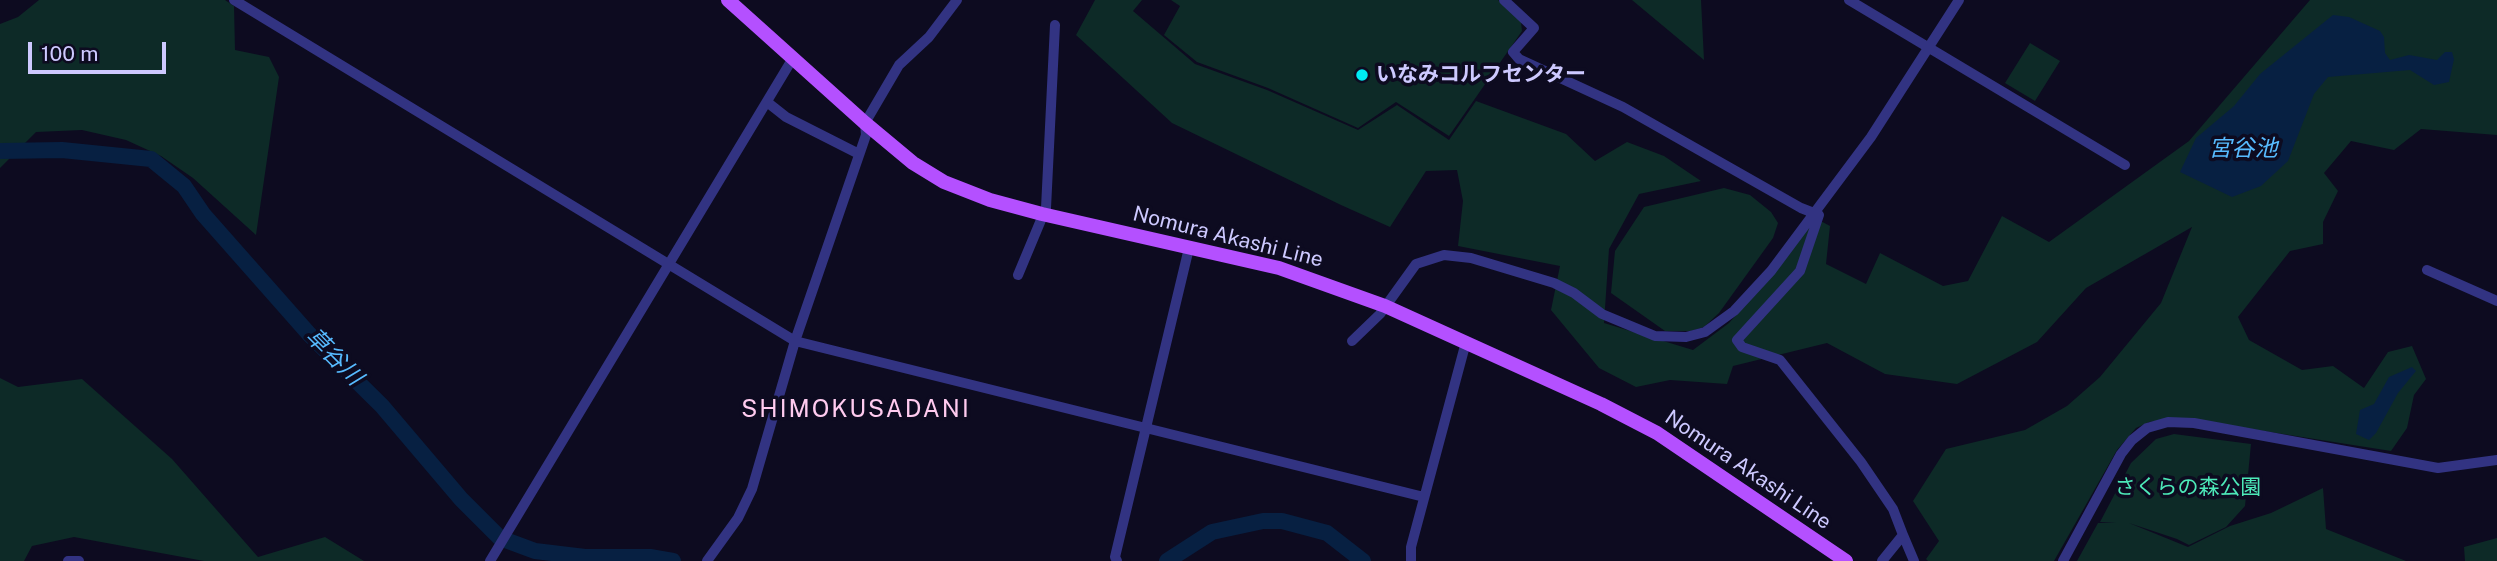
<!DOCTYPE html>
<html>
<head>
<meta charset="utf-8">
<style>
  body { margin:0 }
  #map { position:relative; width:2497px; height:561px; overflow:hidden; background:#0d0b20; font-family:"Public Sans",sans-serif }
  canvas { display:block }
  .scale { position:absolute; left:28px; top:42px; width:138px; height:32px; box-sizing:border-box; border:4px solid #cdc9ff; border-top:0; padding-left:9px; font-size:21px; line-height:24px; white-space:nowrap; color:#cdc9ff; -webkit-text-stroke:5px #0d0b20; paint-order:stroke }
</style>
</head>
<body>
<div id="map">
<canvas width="2497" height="561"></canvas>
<div class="scale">100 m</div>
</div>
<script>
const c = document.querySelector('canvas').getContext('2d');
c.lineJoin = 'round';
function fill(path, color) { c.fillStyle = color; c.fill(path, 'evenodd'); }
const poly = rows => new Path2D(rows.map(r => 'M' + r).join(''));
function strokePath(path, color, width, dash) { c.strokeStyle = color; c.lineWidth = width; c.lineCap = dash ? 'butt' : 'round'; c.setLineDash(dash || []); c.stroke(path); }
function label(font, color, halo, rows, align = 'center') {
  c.font = font + ' "Public Sans","Noto Sans JP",sans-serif'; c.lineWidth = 7; c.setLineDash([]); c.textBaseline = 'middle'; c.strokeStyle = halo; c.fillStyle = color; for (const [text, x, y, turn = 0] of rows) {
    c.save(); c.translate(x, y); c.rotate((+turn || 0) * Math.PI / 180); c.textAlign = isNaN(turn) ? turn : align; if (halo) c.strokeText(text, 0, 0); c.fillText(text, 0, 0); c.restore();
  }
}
fill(poly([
  [39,0,225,0,234,6,235,50,269,57,279,77,256,235,193,178,161,156,126,140,82,130,36,132,0,168,0,24,18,17],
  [1095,0,1142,0,1133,11,1195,64,1267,90,1358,130,1397,105,1449,140,1476,101,1566,134,1595,161,1627,142,1664,156,1701,181,1639,194,1609,249,1604,323,1693,350,1729,323,1788,256,1815,218,1830,226,1826,264,1866,284,1880,253,1943,286,1968,281,2002,216,2049,242,2189,141,2310,0,2497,0,2497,135,2421,129,2394,150,2351,141,2324,173,2338,191,2323,222,2323,244,2290,251,2238,317,2249,340,2302,370,2333,366,2364,388,2388,352,2412,346,2426,379,2414,395,2407,428,2391,451,2181,418,2149,422,2136,428,2117,450,2054,561,1928,561,1926,559,1939,541,1913,501,1946,449,2025,430,2067,406,2100,377,2161,303,2192,227,2086,288,2037,342,1957,384,1885,374,1827,343,1733,366,1727,384,1670,380,1636,387,1599,368,1551,310,1560,266,1458,246,1463,201,1457,170,1426,171,1390,227,1341,205,1172,123,1076,35],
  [1171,0,1498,0,1521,22,1522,31,1449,136,1396,102,1358,128,1268,88,1197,62,1164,35,1180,6],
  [1632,0,1701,0,1704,60],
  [2030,43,2060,61,2035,101,2005,83],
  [1724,188,1750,195,1771,212,1778,223,1773,238,1719,313,1704,327,1691,331,1665,331,1611,293,1615,251,1644,207],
  [0,378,18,387,82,379,172,459,258,557,325,537,364,561,204,561,74,537,32,546,24,561,0,561],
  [2174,434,2251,444,2245,506,2226,527,2189,545,2177,539,2129,523,2188,547,2230,526,2271,513,2323,488,2326,529,2406,561,2077,561,2098,523,2116,523,2100,522,2131,463,2156,439],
  [2497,538,2497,561,2465,561,2464,547]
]), '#0d2a27');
fill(poly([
  [2333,15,2349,17,2380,31,2384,37,2385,53,2390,60,2409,55,2437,60,2445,52,2452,52,2454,59,2449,82,2434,85,2410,70,2328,77,2314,94,2288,161,2261,186,2232,197,2180,172,2196,138,2234,106,2260,74],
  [2412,367,2416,371,2398,393,2376,433,2369,440,2356,434,2360,410,2374,404,2389,377]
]), '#072042');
strokePath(poly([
  [0,151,62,150,151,159,184,186,203,214,309,334,382,406,461,499,500,538,535,551,585,557,650,557,673,561],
  [1167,561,1212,532,1263,521,1282,521,1327,533,1363,561]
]), '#072042', 16);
strokePath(poly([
  [234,0,795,341,1424,497],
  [1504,0,1534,28,1513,52,1519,59,1623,107,1801,208,1819,215,1800,271,1737,340,1742,347,1780,360,1861,462,1893,509,1903,535,1882,561],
  [1849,0,2125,165],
  [767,102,786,117,859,154],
  [2427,270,2497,301],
  [1018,275,1046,208,1055,25],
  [1352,341,1380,314,1416,264,1444,255,1471,258,1554,283,1574,293,1602,314,1655,336,1686,337,1705,332,1734,311,1771,271,1871,137,1959,0],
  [1903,535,1914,561],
  [68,561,79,561],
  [490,561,793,58],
  [707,561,738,518,752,489,795,341,866,135,865,123,899,65,929,37,957,0],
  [1117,561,1115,557,1189,248],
  [1411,561,1411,547,1466,342],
  [2063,561,2121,454,2132,440,2147,428,2168,422,2194,423,2438,468,2497,460]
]), '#323382', 10);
strokePath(poly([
  [728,0,865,123,913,163,944,182,990,200,1042,214,1279,268,1385,306,1601,404,1657,433,1846,561]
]), '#b450ff', 14);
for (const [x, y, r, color] of [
  [1362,75,7,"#00eaf4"]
]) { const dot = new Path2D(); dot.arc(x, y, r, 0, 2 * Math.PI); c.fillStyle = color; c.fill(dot); strokePath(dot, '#0d0b20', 2.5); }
label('bold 21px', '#cdc9ff', '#0d0b20', [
  ["いなみコルフセンター",1376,75]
], 'left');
label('21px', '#cdc9ff', '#0d0b20', [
  ["Nomura Akashi Line",1228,237,14],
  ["Nomura Akashi Line",1748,470,34]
]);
label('21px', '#4de8b8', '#0d0b20', [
  ["さくらの森公園",2188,488]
]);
label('italic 23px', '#57bbff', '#0d0b20', [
  ["宮谷池",2243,149],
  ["草谷川",334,357,45]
]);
c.letterSpacing = '2px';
label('24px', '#ffcbef', '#0d0b20', [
  ["SHIMOKUSADANI",856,410]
]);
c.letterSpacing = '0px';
</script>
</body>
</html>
